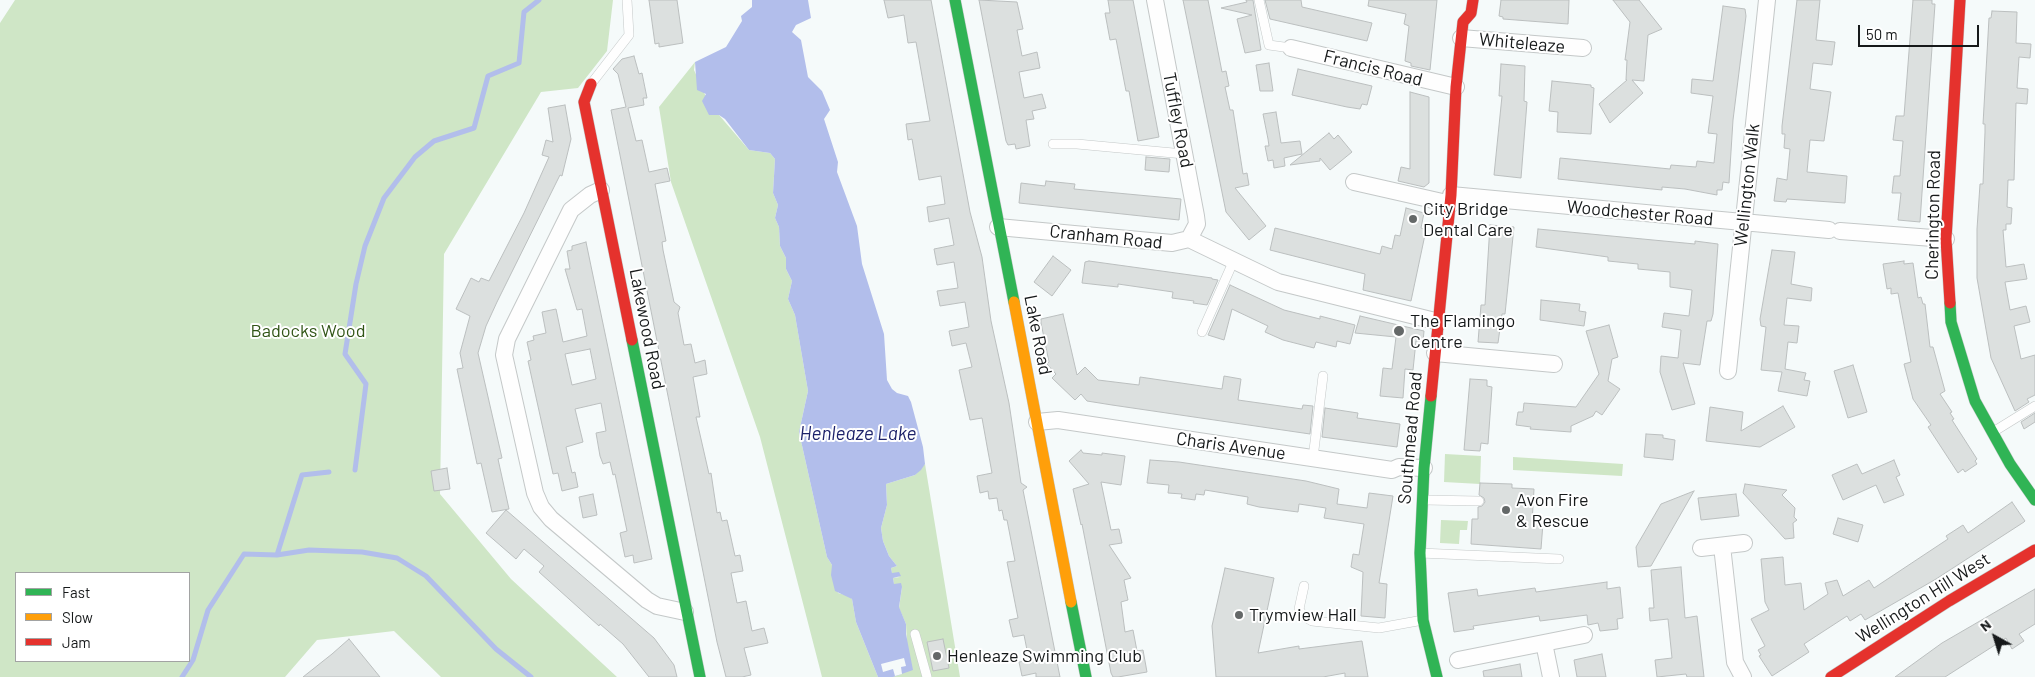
<!DOCTYPE html>
<html>
<head>
<meta charset="utf-8">
<style>
  body { margin:0 }
  #map { position:relative; width:2035px; height:677px; overflow:hidden; background:#f5fafa; font-family:Barlow,sans-serif }
  canvas { display:block }
  .legend { position:absolute; left:15px; top:572px; width:175px; height:90px; box-sizing:border-box; background:#fff; border:1px solid #a2a3a3; margin:0; padding:6px 9px; list-style:none; font-size:15px; color:#16191a }
  .legend li { display:flex; align-items:center; gap:10px; height:25px }
  .legend b { width:25px; border:1px solid #a2a3a3 }
  .north { position:absolute; left:1970px; top:612px; width:50px; height:50px; -webkit-text-stroke:4px #fff; paint-order:stroke; rotate:321deg; font-size:14px; font-weight:700; line-height:20px; text-align:center; color:#16191a }
  .north::after { content:''; display:block; margin:auto; width:18px; height:22px; background:#16191a; clip-path:polygon(50% 0,100% 100%,50% 72%,0 100%) }
  .scale { position:absolute; left:1858px; top:25px; width:121px; height:22px; box-sizing:border-box; border:2px solid #16191a; border-top:0; padding-left:6px; font-size:15px; line-height:18px; white-space:nowrap; color:#16191a; -webkit-text-stroke:4px #fff; paint-order:stroke }
</style>
</head>
<body>
<div id="map">
<canvas width="2035" height="677"></canvas>
<ul class="legend">
<li><b style="height:6px;background:#30b455"></b>Fast</li>
<li><b style="height:6px;background:#ff9f0a"></b>Slow</li>
<li><b style="height:6px;background:#e5322d"></b>Jam</li>
</ul>
<div class="north">N</div>
<div class="scale">50 m</div>
</div>
<script>
const c = document.querySelector('canvas').getContext('2d');
c.lineJoin = 'round';
function fill(path, color) { c.fillStyle = color; c.fill(path, 'evenodd'); }
const poly = rows => new Path2D(rows.map(r => 'M' + r).join(''));
function strokePath(path, color, width, dash) { c.strokeStyle = color; c.lineWidth = width; c.lineCap = dash ? 'butt' : 'round'; c.setLineDash(dash || []); c.stroke(path); }
function label(font, color, halo, rows, align = 'center') {
  c.font = font + ' Barlow,sans-serif'; c.lineWidth = 4; c.setLineDash([]); c.textBaseline = 'middle'; c.strokeStyle = halo; c.fillStyle = color; for (const [text, x, y, turn = 0] of rows) {
    c.save(); c.translate(x, y); c.rotate((+turn || 0) * Math.PI / 180); c.textAlign = isNaN(turn) ? turn : align; if (halo) c.strokeText(text, 0, 0); c.fillText(text, 0, 0); c.restore();
  }
}
fill(poly([
  [15,0,613,0,607,51,578,88,541,92,444,254,440,494,511,579,617,677,441,677,394,631,317,640,285,677,0,677,0,23],
  [16,573,189,573,189,661,16,661],
  [695,62,694,70,706,97,719,115,749,150,770,153,775,159,773,193,778,205,775,218,779,227,780,246,786,258,786,269,792,281,788,299,795,315,808,391,799,432,827,557,832,565,838,593,849,596,852,599,856,622,878,677,822,677,760,437,671,182,659,107],
  [1445,454,1481,456,1480,484,1444,482],
  [1513,457,1623,464,1622,476,1513,470],
  [925,464,960,677,893,677,907,644,906,624,899,608,902,587,894,585,893,578,900,577,892,574,891,568,897,566,889,556,883,541,881,528,887,505,886,484,915,475],
  [1441,520,1468,521,1467,530,1460,530,1459,544,1440,543]
]), '#cfe6c6');
fill(poly([
  [752,0,808,0,811,18,796,25,792,32,801,40,808,77,822,91,830,110,824,119,838,162,837,172,857,226,862,264,884,334,887,380,892,389,897,393,908,396,911,402,923,447,925,464,921,470,915,475,886,484,887,505,881,528,883,541,889,556,897,566,891,568,892,573,899,572,901,576,893,578,894,584,901,583,902,587,899,607,906,624,906,634,913,670,893,677,878,677,856,622,852,599,835,591,831,575,832,565,827,557,799,432,808,391,795,315,788,299,792,281,786,269,786,258,780,246,779,227,775,218,778,205,773,193,775,159,770,153,749,150,725,119,719,115,709,115,702,101,706,94,697,90,695,62,726,47,742,21,741,16,752,7]
]), '#b2beeb');
fill(poly([
  [904,658,906,666,901,667,902,674,895,676,893,669,883,672,881,664]
]), '#f5fafa');
strokePath(poly([
  [355,470,366,384,345,354,356,284,365,246,384,198,415,157,434,141,474,128,488,76,519,63,524,12,539,0],
  [277,555,309,550,362,552,397,558,426,576,496,649,531,677],
  [182,677,193,660,208,610,244,554,277,555,302,475,329,472]
]), '#b2beeb', 5);
const building = poly([
  [649,0,677,0,683,43,659,47,659,43,655,44,649,0],
  [884,0,931,0,970,212,982,257,991,321,1009,403,1021,483,1027,487,1023,490,1060,677,1036,677,1036,673,1022,676,1019,662,1029,660,1024,635,1013,637,1009,620,1018,618,1007,562,1015,561,1007,520,1004,520,1002,510,999,511,997,498,989,499,988,491,980,493,977,476,992,473,987,446,982,418,970,420,959,370,972,367,966,343,952,346,949,331,969,327,965,302,940,306,937,291,958,288,954,262,937,265,934,249,954,245,949,218,929,222,927,207,945,204,941,176,919,180,912,139,908,140,906,124,930,121,916,42,908,43,904,15,888,18,884,0],
  [979,0,1017,2,1023,29,1017,30,1022,56,1037,52,1040,68,1019,72,1024,98,1042,94,1046,108,1032,111,1034,119,1026,120,1030,146,1016,149,1015,144,1008,145,1006,141,979,0],
  [1108,0,1133,0,1159,137,1138,141,1129,91,1126,91,1116,39,1110,40,1105,13,1110,13,1108,0],
  [1183,0,1208,0,1222,72,1226,71,1229,86,1225,87,1230,110,1233,110,1243,174,1247,173,1249,185,1235,188,1266,226,1249,240,1226,212,1183,0],
  [1246,0,1253,0,1261,50,1245,53,1237,19,1252,15,1221,8,1247,2,1246,0],
  [1265,0,1301,0,1302,7,1372,23,1367,41,1270,19,1265,0],
  [1369,0,1437,0,1430,70,1411,66,1411,63,1405,61,1409,26,1404,24,1406,14,1368,6,1369,0],
  [1501,0,1569,0,1568,24,1503,19,1503,17,1499,16,1501,0],
  [1613,0,1639,0,1662,29,1648,35,1644,81,1632,80,1643,93,1610,123,1599,104,1627,80,1626,80,1627,60,1625,60,1630,22,1613,0],
  [1797,0,1820,0,1816,40,1835,42,1832,65,1813,63,1810,89,1831,92,1824,141,1810,140,1807,172,1847,176,1845,203,1787,199,1786,202,1774,201,1777,178,1787,180,1790,149,1784,148,1785,134,1782,134,1782,126,1797,0],
  [1913,0,1932,0,1932,4,1935,4,1920,222,1898,220,1901,193,1892,193,1894,176,1900,176,1903,141,1893,140,1896,116,1904,116,1913,0],
  [1723,6,1745,9,1746,16,1733,120,1729,183,1723,182,1722,190,1717,190,1717,195,1685,189,1662,187,1662,190,1558,179,1560,158,1670,169,1671,165,1696,167,1697,161,1714,163,1717,134,1708,133,1713,96,1691,93,1692,79,1713,81,1723,6],
  [1992,11,2017,12,2016,43,2031,44,2030,58,2019,57,2017,88,2028,89,2027,104,2016,103,2014,180,2008,180,2007,207,2012,208,2011,224,2006,224,2006,230,2003,230,2006,267,2024,264,2027,279,2005,282,2010,310,2026,306,2030,322,2014,326,2021,359,2035,355,2035,395,2027,399,2029,402,2015,411,1991,358,1977,278,1977,229,1980,184,1983,184,1985,132,1985,124,1983,124,1989,18,1991,18,1992,11],
  [634,56,639,74,642,73,647,98,643,98,644,105,628,108,636,141,642,140,649,172,667,168,670,181,655,184,666,241,662,242,663,250,674,302,680,307,678,313,684,345,691,344,695,363,705,360,707,374,693,377,700,417,696,417,709,474,711,473,717,513,720,512,722,521,727,520,735,556,740,555,743,571,731,573,737,603,746,601,752,631,764,628,768,643,744,648,751,675,742,677,726,677,717,642,611,110,626,107,618,74,613,69,622,59,634,56],
  [1269,63,1273,91,1260,91,1256,65,1269,63],
  [1501,64,1525,66,1524,101,1527,102,1521,178,1494,175,1502,96,1499,96,1501,64],
  [1298,69,1372,86,1367,105,1362,104,1360,109,1347,107,1292,95,1298,69],
  [1552,81,1591,85,1591,87,1594,88,1591,134,1557,132,1558,112,1549,111,1552,81],
  [1410,92,1429,97,1429,183,1424,187,1398,181,1401,167,1410,169,1410,92],
  [565,105,571,139,562,176,560,175,497,302,486,326,478,353,502,458,498,459,509,509,492,512,481,463,477,464,457,369,463,368,460,353,470,316,456,309,471,278,479,282,481,278,489,281,524,213,549,157,542,155,546,140,553,142,548,108,565,105],
  [1276,112,1281,143,1300,141,1302,154,1284,158,1285,166,1274,168,1273,160,1268,161,1265,146,1269,146,1268,139,1263,114,1276,112],
  [1329,133,1334,139,1338,135,1352,152,1330,170,1320,158,1320,161,1290,165,1329,133],
  [1146,157,1170,159,1169,172,1145,170,1146,157],
  [1046,181,1075,184,1074,189,1181,199,1179,220,1019,203,1021,183,1045,186,1046,181],
  [1406,208,1424,213,1421,228,1426,230,1411,301,1363,290,1365,274,1270,250,1275,228,1380,254,1382,246,1392,249,1395,235,1400,236,1406,208],
  [1490,225,1514,227,1505,314,1502,314,1498,343,1478,342,1481,305,1485,305,1490,225],
  [1538,229,1695,244,1695,241,1718,244,1713,314,1711,321,1707,321,1700,365,1683,363,1695,404,1672,410,1660,372,1661,356,1678,358,1681,330,1662,327,1664,313,1689,316,1692,290,1670,287,1670,272,1638,269,1638,264,1608,261,1608,257,1536,247,1538,229],
  [586,242,652,559,634,563,633,555,625,557,620,533,627,531,615,474,613,475,610,462,603,464,600,456,596,433,606,431,601,403,575,409,583,442,566,447,572,473,575,472,578,487,562,491,558,473,553,474,528,361,531,360,527,342,534,340,533,336,546,333,542,312,556,309,563,342,587,336,582,309,577,310,565,269,570,269,567,251,572,250,572,246,586,242],
  [590,349,596,379,572,385,565,354,590,349],
  [1772,250,1795,252,1791,284,1812,288,1811,301,1787,298,1784,325,1799,326,1797,343,1788,342,1785,369,1806,373,1804,380,1810,381,1807,396,1778,391,1782,372,1761,370,1766,327,1761,326,1760,319,1772,250],
  [1053,256,1071,270,1052,296,1034,282,1053,256],
  [1089,261,1212,278,1212,279,1218,280,1207,305,1193,303,1194,301,1172,298,1173,292,1118,284,1118,287,1082,283,1085,262,1089,261],
  [1904,261,1904,264,1913,263,1918,298,1921,297,1923,304,1925,304,1930,347,1933,347,1945,391,1940,394,1952,412,1950,413,1954,419,1952,420,1977,459,1975,461,1977,464,1965,472,1963,469,1958,473,1928,427,1931,425,1913,399,1904,364,1911,362,1898,293,1891,294,1891,288,1887,289,1883,264,1904,261],
  [1230,285,1284,310,1320,319,1320,316,1355,325,1350,344,1337,341,1336,347,1316,342,1314,348,1283,340,1265,332,1268,326,1232,309,1224,340,1208,335,1230,285],
  [1541,300,1580,304,1579,311,1586,312,1584,326,1540,320,1541,300],
  [1063,314,1077,375,1085,367,1098,380,1139,385,1140,377,1222,389,1224,376,1241,379,1238,400,1302,409,1303,405,1313,406,1310,434,1112,405,1087,401,1081,394,1075,400,1052,378,1056,374,1047,364,1049,362,1041,323,1041,319,1063,314],
  [1360,316,1424,331,1423,342,1416,341,1413,370,1405,369,1403,398,1380,396,1383,368,1392,369,1396,337,1355,333,1360,316],
  [1609,325,1618,357,1612,359,1608,381,1620,389,1602,415,1596,411,1593,416,1571,426,1571,432,1530,429,1531,427,1516,425,1518,412,1523,412,1524,403,1576,407,1599,374,1586,331,1609,325],
  [1853,365,1867,412,1848,418,1834,371,1853,365],
  [1470,379,1487,380,1487,386,1492,387,1488,444,1481,443,1480,451,1464,450,1470,379],
  [1783,406,1795,427,1760,447,1706,441,1710,407,1743,412,1741,431,1783,406],
  [1325,408,1358,413,1357,418,1400,424,1397,447,1322,437,1325,408],
  [2035,413,2035,422,2024,429,2021,422,2035,413],
  [1646,434,1663,435,1663,438,1675,440,1673,460,1644,457,1646,434],
  [1081,450,1083,453,1102,455,1102,453,1125,456,1121,485,1101,482,1111,530,1119,529,1122,543,1109,545,1131,578,1124,580,1128,600,1121,602,1125,632,1133,630,1137,651,1143,650,1147,672,1118,677,1113,677,1111,673,1082,524,1081,525,1073,489,1089,484,1069,461,1081,450],
  [1150,460,1179,462,1306,481,1339,489,1337,504,1367,508,1369,493,1393,496,1379,583,1387,584,1385,618,1361,616,1363,572,1351,567,1353,554,1359,555,1364,524,1324,518,1326,508,1299,504,1298,512,1259,507,1247,504,1248,497,1205,490,1204,495,1196,494,1195,500,1181,498,1182,494,1168,493,1169,485,1147,483,1150,460],
  [1894,460,1900,475,1896,477,1904,495,1884,503,1876,485,1843,500,1832,475,1857,464,1862,474,1894,460],
  [447,468,450,489,434,491,431,471,447,468],
  [1480,483,1512,484,1512,488,1534,489,1532,523,1543,523,1541,549,1471,544,1472,519,1478,519,1478,507,1482,506,1485,502,1484,498,1479,495,1480,483],
  [1745,484,1787,490,1782,495,1795,508,1794,517,1797,520,1793,523,1794,538,1785,539,1743,493,1745,484],
  [1694,491,1651,566,1638,567,1636,547,1661,504,1694,491],
  [593,494,597,515,583,518,579,497,593,494],
  [1736,494,1739,516,1701,520,1698,498,1736,494],
  [2012,502,2025,521,2024,522,1936,579,1865,620,1861,614,1850,621,1847,616,1804,644,1809,652,1772,676,1759,656,1761,655,1758,650,1765,646,1751,619,1769,610,1765,602,1761,559,1783,557,1785,585,1801,583,1804,610,1828,594,1825,583,1837,580,1843,596,1869,580,1874,588,1948,539,1946,536,1963,525,1968,533,2012,502],
  [506,510,654,638,674,665,677,677,649,677,623,644,600,624,599,626,539,572,544,566,524,549,516,559,486,533,506,510],
  [1838,518,1863,525,1858,542,1833,534,1838,518],
  [1681,567,1685,618,1697,616,1704,677,1687,677,1686,674,1657,677,1655,660,1672,658,1668,619,1650,621,1649,608,1654,608,1651,570,1681,567],
  [1225,568,1274,578,1258,653,1299,646,1299,649,1362,641,1368,677,1345,677,1345,673,1323,677,1216,677,1212,626,1225,568],
  [1607,582,1607,589,1620,587,1623,618,1617,619,1618,629,1600,631,1598,623,1588,625,1587,615,1540,621,1539,616,1473,626,1474,629,1454,632,1448,593,1477,589,1478,596,1535,588,1536,592,1607,582],
  [2035,589,2035,624,2019,634,2024,641,2012,649,2006,638,1945,677,1895,677,1942,643,2035,589],
  [349,639,380,677,303,677,332,654,349,639],
  [943,639,949,668,933,671,927,642,943,639],
  [1602,654,1606,677,1577,677,1574,660,1602,654],
  [1520,664,1522,677,1484,677,1483,671,1520,664]
]);
fill(building, '#dce0df');
strokePath(building, '#bbbfbf', 1);
const lane = poly([
  [1259,0,1269,45,1291,48],
  [591,84,629,35,627,0],
  [1053,144,1077,144,1184,154],
  [1202,332,1234,260],
  [1993,432,2035,406],
  [1313,458,1323,376],
  [1424,500,1479,501],
  [1420,553,1559,559],
  [1304,586,1299,609,1303,616,1312,621,1379,628,1423,620],
  [915,634,927,677]
]);
const street = poly([
  [1155,0,1196,216,1197,224,1189,239],
  [1461,38,1583,48],
  [1291,48,1456,87],
  [1354,182,1451,204],
  [601,190,590,195,571,210,507,339,504,355,535,493,541,507,551,519,647,600,657,606,685,612],
  [1451,195,1829,230],
  [998,227,1172,243,1189,239],
  [1840,231,1946,239],
  [1189,239,1278,282,1439,322],
  [1435,353,1554,364],
  [1728,371,1767,0],
  [1037,422,1058,420,1392,470,1399,467,1424,468],
  [1722,546,1735,662,1743,677],
  [1701,548,1744,543],
  [1544,643,1551,677],
  [1458,660,1584,635]
]);
const fast = poly([
  [955,0,1014,302],
  [1950,303,1951,322,1975,401,2010,464,2035,500],
  [632,340,700,677],
  [1431,396,1424,468,1420,553,1423,620,1437,677],
  [1071,602,1086,677]
]);
const slow = poly([
  [1014,302,1071,602]
]);
const jam = poly([
  [591,84,584,102,632,340],
  [1950,303,1946,239,1960,0],
  [1431,396,1451,195,1456,87,1463,22,1471,13,1473,0],
  [1831,677,1949,601,2035,550]
]);
strokePath(lane, '#c4c8c8', 10);
strokePath(street, '#c4c8c8', 18);
strokePath(fast, '#c4c8c8', 12);
strokePath(slow, '#c4c8c8', 12);
strokePath(jam, '#c4c8c8', 12);
strokePath(lane, '#fefefe', 9);
strokePath(street, '#fefefe', 16);
strokePath(fast, '#30b455', 11);
strokePath(slow, '#ff9f0a', 11);
strokePath(jam, '#e5322d', 11);
for (const [x, y, r, color] of [
  [1413,219,5,"#646868"],
  [1399,331,6,"#646868"],
  [1506,510,5,"#646868"],
  [1239,615,5,"#646868"],
  [937,656,5,"#646868"]
]) { const dot = new Path2D(); dot.arc(x, y, r, 0, 2 * Math.PI); c.fillStyle = color; c.fill(dot); strokePath(dot, '#fff', 2); }
label('18px', '#16191a', '#fff', [
  ["Whiteleaze",1522,43,5],
  ["Francis Road",1373,68,14],
  ["Tuffley Road",1178,120,79],
  ["Wellington Walk",1747,185,-84],
  ["Woodchester Road",1640,213,5],
  ["Cherington Road",1933,215,-89],
  ["Cranham Road",1106,237,6],
  ["Lakewood Road",647,329,79],
  ["Lake Road",1038,335,79],
  ["Southmead Road",1410,438,-85],
  ["Charis Avenue",1231,446,8],
  ["Wellington Hill West",1923,598,-32]
]);
label('18px', '#16191a', '#fff', [
  ["City Bridge",1423,209],
  ["Dental Care",1423,230],
  ["The Flamingo",1410,321],
  ["Centre",1410,342],
  ["Avon Fire",1516,500],
  ["& Rescue",1516,521],
  ["Trymview Hall",1249,615],
  ["Henleaze Swimming Club",947,656]
], 'left');
label('18px', '#315517', '#fff', [
  ["Badocks Wood",308,331]
]);
label('italic 19px', '#1d226a', '#fff', [
  ["Henleaze Lake",858,434]
]);
</script>
</body>
</html>
